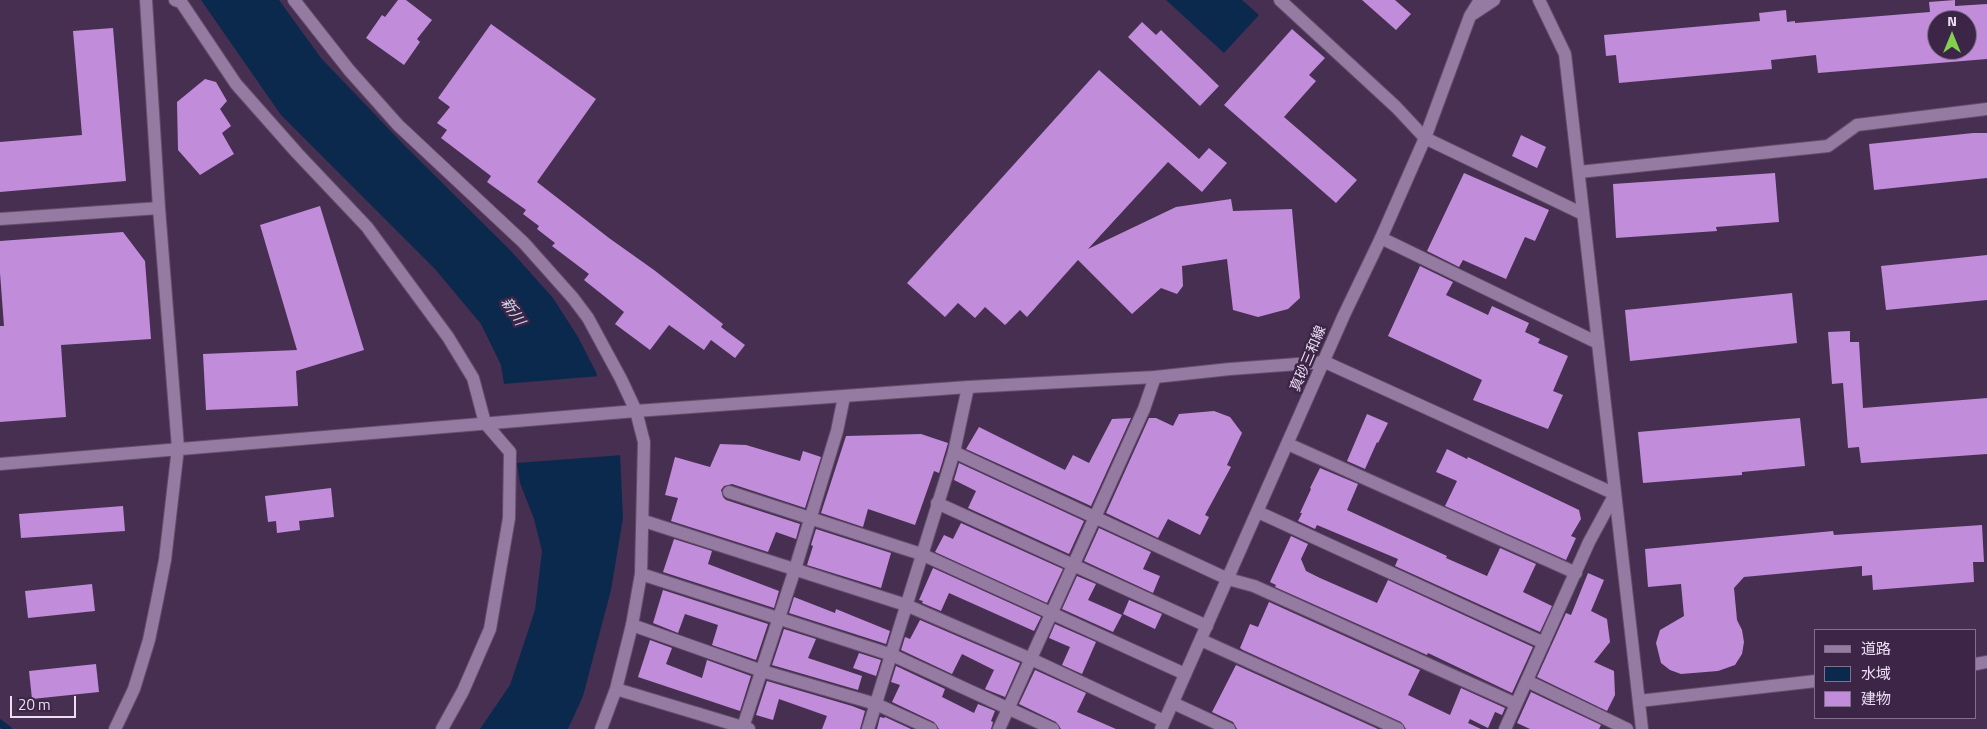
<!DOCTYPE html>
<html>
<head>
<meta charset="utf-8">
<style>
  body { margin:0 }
  #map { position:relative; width:1987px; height:729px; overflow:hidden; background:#472f52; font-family:"Titillium Web","Noto Sans JP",sans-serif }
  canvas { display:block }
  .legend { position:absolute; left:1814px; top:629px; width:162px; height:90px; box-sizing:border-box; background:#3c2547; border:1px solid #826f8b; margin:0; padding:6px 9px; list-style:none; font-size:15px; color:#ebddf2 }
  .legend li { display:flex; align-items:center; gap:10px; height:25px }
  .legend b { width:25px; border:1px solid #826f8b }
  .north { position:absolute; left:1927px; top:10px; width:50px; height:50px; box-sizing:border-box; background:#3c2547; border:1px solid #826f8b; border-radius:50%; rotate:0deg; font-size:14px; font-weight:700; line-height:20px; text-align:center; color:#ebddf2 }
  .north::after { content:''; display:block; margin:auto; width:18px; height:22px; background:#83d04f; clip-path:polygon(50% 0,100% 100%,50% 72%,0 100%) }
  .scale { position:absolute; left:10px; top:696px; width:66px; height:22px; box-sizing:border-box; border:2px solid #ebddf2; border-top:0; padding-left:6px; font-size:15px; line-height:18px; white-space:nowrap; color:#ebddf2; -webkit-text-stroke:4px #3c2547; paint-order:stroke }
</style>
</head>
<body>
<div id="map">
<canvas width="1987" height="729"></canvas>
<ul class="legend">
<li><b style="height:6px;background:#957ba2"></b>道路</li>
<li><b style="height:14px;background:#0b294c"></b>水域</li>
<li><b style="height:14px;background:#c18cd9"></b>建物</li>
</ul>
<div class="north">N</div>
<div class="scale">20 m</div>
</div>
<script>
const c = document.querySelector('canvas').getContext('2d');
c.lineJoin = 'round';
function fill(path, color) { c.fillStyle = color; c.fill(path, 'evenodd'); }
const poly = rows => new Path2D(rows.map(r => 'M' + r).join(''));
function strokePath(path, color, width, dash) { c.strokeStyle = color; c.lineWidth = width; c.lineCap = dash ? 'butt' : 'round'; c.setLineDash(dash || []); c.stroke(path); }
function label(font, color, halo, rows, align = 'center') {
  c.font = font + ' "Titillium Web","Noto Sans JP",sans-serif'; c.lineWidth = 5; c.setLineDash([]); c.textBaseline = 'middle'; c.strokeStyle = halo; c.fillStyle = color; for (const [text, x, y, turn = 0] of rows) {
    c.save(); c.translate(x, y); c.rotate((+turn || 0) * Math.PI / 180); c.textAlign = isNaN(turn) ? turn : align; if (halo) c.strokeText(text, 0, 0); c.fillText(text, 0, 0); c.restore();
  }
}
fill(poly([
  [201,0,279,0,321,58,404,145,511,251,553,298,578,337,596,372,620,454,623,518,611,590,583,696,568,729,480,729,510,685,535,610,542,551,534,519,520,483,501,365,481,324,435,269,281,115],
  [1166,0,1242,0,1259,15,1224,53]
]), '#0b294c');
fill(poly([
  [600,376,623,455,516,463,503,384]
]), '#472f52');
strokePath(poly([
  [0,723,8,729]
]), '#0b294c', 7);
fill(poly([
  [398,0,406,0,432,20,417,39,420,42,404,65,366,38,382,15,385,17],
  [1362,0,1395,0,1411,14,1396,30],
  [1955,0,1955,6,1987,4,1987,59,1818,73,1816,55,1771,60,1772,69,1619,83,1616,55,1606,56,1604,35,1760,21,1759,13,1786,10,1787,22,1795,21,1795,23,1930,12,1929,2],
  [1937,20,1967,20,1967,50,1937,50],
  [1142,22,1156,35,1161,30,1219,86,1200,106,1128,37],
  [491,24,596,99,537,182,609,238,654,270,723,324,721,327,745,345,735,358,711,340,704,350,669,325,650,350,615,324,624,312,584,280,589,274,552,246,555,243,537,229,539,226,523,214,526,210,487,182,491,176,441,138,447,130,437,123,450,107,438,98],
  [113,28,126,181,0,192,0,142,82,135,73,31],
  [1292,29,1325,58,1309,75,1316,81,1284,117,1357,180,1336,203,1224,105],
  [1099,70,1199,159,1209,148,1227,163,1202,192,1168,162,1088,249,1176,207,1231,199,1233,211,1292,209,1300,298,1288,309,1258,317,1233,310,1227,259,1182,266,1183,286,1177,294,1161,288,1132,314,1078,260,1027,317,1020,310,1005,325,985,307,975,318,958,303,945,317,907,283],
  [205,79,216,82,227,101,220,109,231,126,222,133,234,154,200,175,178,150,177,102],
  [1973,133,1987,133,1987,178,1874,190,1869,144],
  [1521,135,1546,147,1537,168,1512,156],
  [1464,173,1549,210,1535,241,1525,237,1506,279,1463,260,1459,267,1427,251],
  [1775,173,1779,222,1716,227,1717,231,1616,238,1613,184],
  [320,206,364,350,296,371,298,406,206,410,203,354,297,350,260,225],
  [123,232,145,261,151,339,61,345,66,417,0,422,0,326,4,326,0,273,0,241],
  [1987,255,1987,300,1886,310,1881,266],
  [1420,266,1453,282,1446,295,1488,315,1492,306,1529,323,1525,332,1540,339,1538,343,1568,356,1553,391,1563,395,1548,429,1473,400,1482,380,1388,336],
  [1792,293,1797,343,1630,361,1625,310],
  [1850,331,1850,342,1859,342,1863,408,1987,398,1987,454,1861,463,1859,447,1848,448,1843,383,1832,384,1828,332],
  [1214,411,1230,417,1242,433,1227,465,1231,467,1205,515,1209,517,1200,535,1168,519,1158,538,1106,513,1149,418,1156,418,1173,426,1179,414],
  [1367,414,1388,423,1378,443,1377,442,1365,469,1347,461],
  [1131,418,1091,506,966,449,979,427,1065,470,1073,455,1089,463,1112,419],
  [1800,418,1805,466,1742,472,1742,475,1643,483,1638,432],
  [921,434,948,443,939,473,934,471,915,525,868,509,863,527,821,513,846,436],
  [720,444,746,445,800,461,803,451,821,457,805,508,732,484,724,486,721,490,723,497,726,500,800,524,796,539,776,532,768,552,671,521,678,498,665,495,675,457,710,467],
  [1447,449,1467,459,1468,457,1579,510,1581,519,1571,536,1576,538,1566,560,1445,506,1457,481,1436,472],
  [959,463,1084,521,1069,554,968,508,976,491,954,480],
  [1320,468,1358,484,1347,510,1447,556,1446,558,1487,576,1500,548,1536,564,1523,592,1552,606,1540,632,1395,566,1398,559,1317,525,1315,529,1298,521,1302,513,1300,513,1311,489,1310,488],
  [331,488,334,517,299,521,300,530,277,533,276,521,268,522,265,496],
  [123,506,125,531,21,538,19,514],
  [961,523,1063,569,1047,603,935,552,944,535,953,539],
  [1982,525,1984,562,1973,562,1974,582,1873,590,1872,575,1862,576,1862,566,1744,577,1734,588,1737,620,1742,630,1744,642,1742,654,1735,665,1718,671,1681,674,1670,670,1661,663,1656,643,1660,630,1684,616,1681,584,1648,587,1645,549,1833,531,1834,535],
  [1099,528,1151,552,1143,569,1160,576,1153,593,1084,561],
  [816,529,891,553,881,588,807,565,813,546,811,545],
  [1291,536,1308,544,1301,559,1306,571,1320,578,1377,603,1388,580,1533,647,1512,693,1428,653,1427,655,1275,587,1276,585,1270,582],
  [674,539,712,551,708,564,779,591,774,608,663,572],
  [933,568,1041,617,1034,631,949,593,941,611,922,603,923,601,919,600],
  [1588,573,1604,580,1591,611,1607,619,1610,642,1594,662,1614,671,1615,695,1607,711,1537,677,1566,613,1571,615],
  [1077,576,1096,584,1088,600,1122,615,1113,632,1062,609],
  [92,584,95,611,28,618,25,591],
  [663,590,768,624,756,660,712,645,718,625,685,614,678,633,653,623],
  [794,597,835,613,836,609,890,631,886,644,789,613],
  [1129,600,1162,614,1155,629,1123,614],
  [1269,602,1420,670,1408,695,1450,715,1461,688,1505,708,1502,715,1495,712,1488,728,1470,719,1468,723,1481,729,1406,729,1401,722,1243,650,1240,648,1250,624,1258,627],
  [920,620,1020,663,1005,697,985,689,994,670,962,654,952,674,901,650,905,637,910,639],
  [1055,624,1096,642,1082,674,1062,665,1070,647,1049,638],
  [784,629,816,639,808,658,862,676,858,690,772,665],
  [650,640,672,648,666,664,702,678,707,660,751,676,740,711,638,677],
  [859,653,881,660,876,676,853,668],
  [96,664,99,692,32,699,29,671],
  [1236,665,1378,729,1237,729,1233,722,1212,712],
  [896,666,945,689,942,697,974,713,978,704,995,711,991,721,993,722,991,729,939,729,934,722,892,702,900,685,891,682],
  [1035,670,1086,693,1077,712,1116,729,1061,729,1056,722,1019,704],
  [767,681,852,706,865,711,860,729,822,729,827,716,779,699,773,720,756,715],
  [1531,692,1601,725,1599,729,1530,729,1517,723],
  [880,717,884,718,885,717,911,729,877,729]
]), '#c18cd9');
const lane = poly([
  [1579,172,1828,146,1857,125,1987,109],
  [954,452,1228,579],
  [729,492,921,554,1185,674],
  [937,503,1207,626],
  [644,521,906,605,1031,659,1164,721],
  [641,574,892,655,1053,729],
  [632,625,762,671,876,704,931,729]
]);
const street = poly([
  [146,0,159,208,178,448],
  [175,0,181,2,236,84,297,153,367,227,448,337,473,378,485,423,510,452,509,518,490,629,463,691,442,729],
  [1280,0,1396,107,1425,138,1583,214],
  [0,219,159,208],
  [1381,238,1598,343],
  [1288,444,1576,573],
  [1258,512,1544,643],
  [1228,579,1254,586,1516,704],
  [1201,640,1398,729],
  [1527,681,1627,729],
  [616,689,749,729],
  [1173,703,1229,729],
  [743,727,795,569,837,431,844,397],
  [601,729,616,689,632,625,641,574,644,442,636,411],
  [868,729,954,452,968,387],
  [999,729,1144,409,1155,377],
  [1505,729,1589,542,1615,494]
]);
const secondary = poly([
  [294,0,349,70,398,125,524,243,573,298,588,318,621,379,636,411],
  [1539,0,1565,54,1642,729],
  [1473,14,1494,0],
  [0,464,636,411,968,387,1155,377,1230,369,1325,362,1615,494],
  [1976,664,1987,662],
  [1639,701,1816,681],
  [115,729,134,689,149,640,157,601,165,560,178,448],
  [1161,729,1344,315,1381,238,1425,138,1470,16,1480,0]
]);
strokePath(lane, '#624e6b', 14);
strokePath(street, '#624e6b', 14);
strokePath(secondary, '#624e6b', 14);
strokePath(lane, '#957ba2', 12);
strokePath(street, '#957ba2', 12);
strokePath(secondary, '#957ba2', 12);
label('14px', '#ebddf2', '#3c2547', [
  ["真砂三和線",1309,359,-67]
]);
label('italic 15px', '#cddcef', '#3c2547', [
  ["新川",512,312,57]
]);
</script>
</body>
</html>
